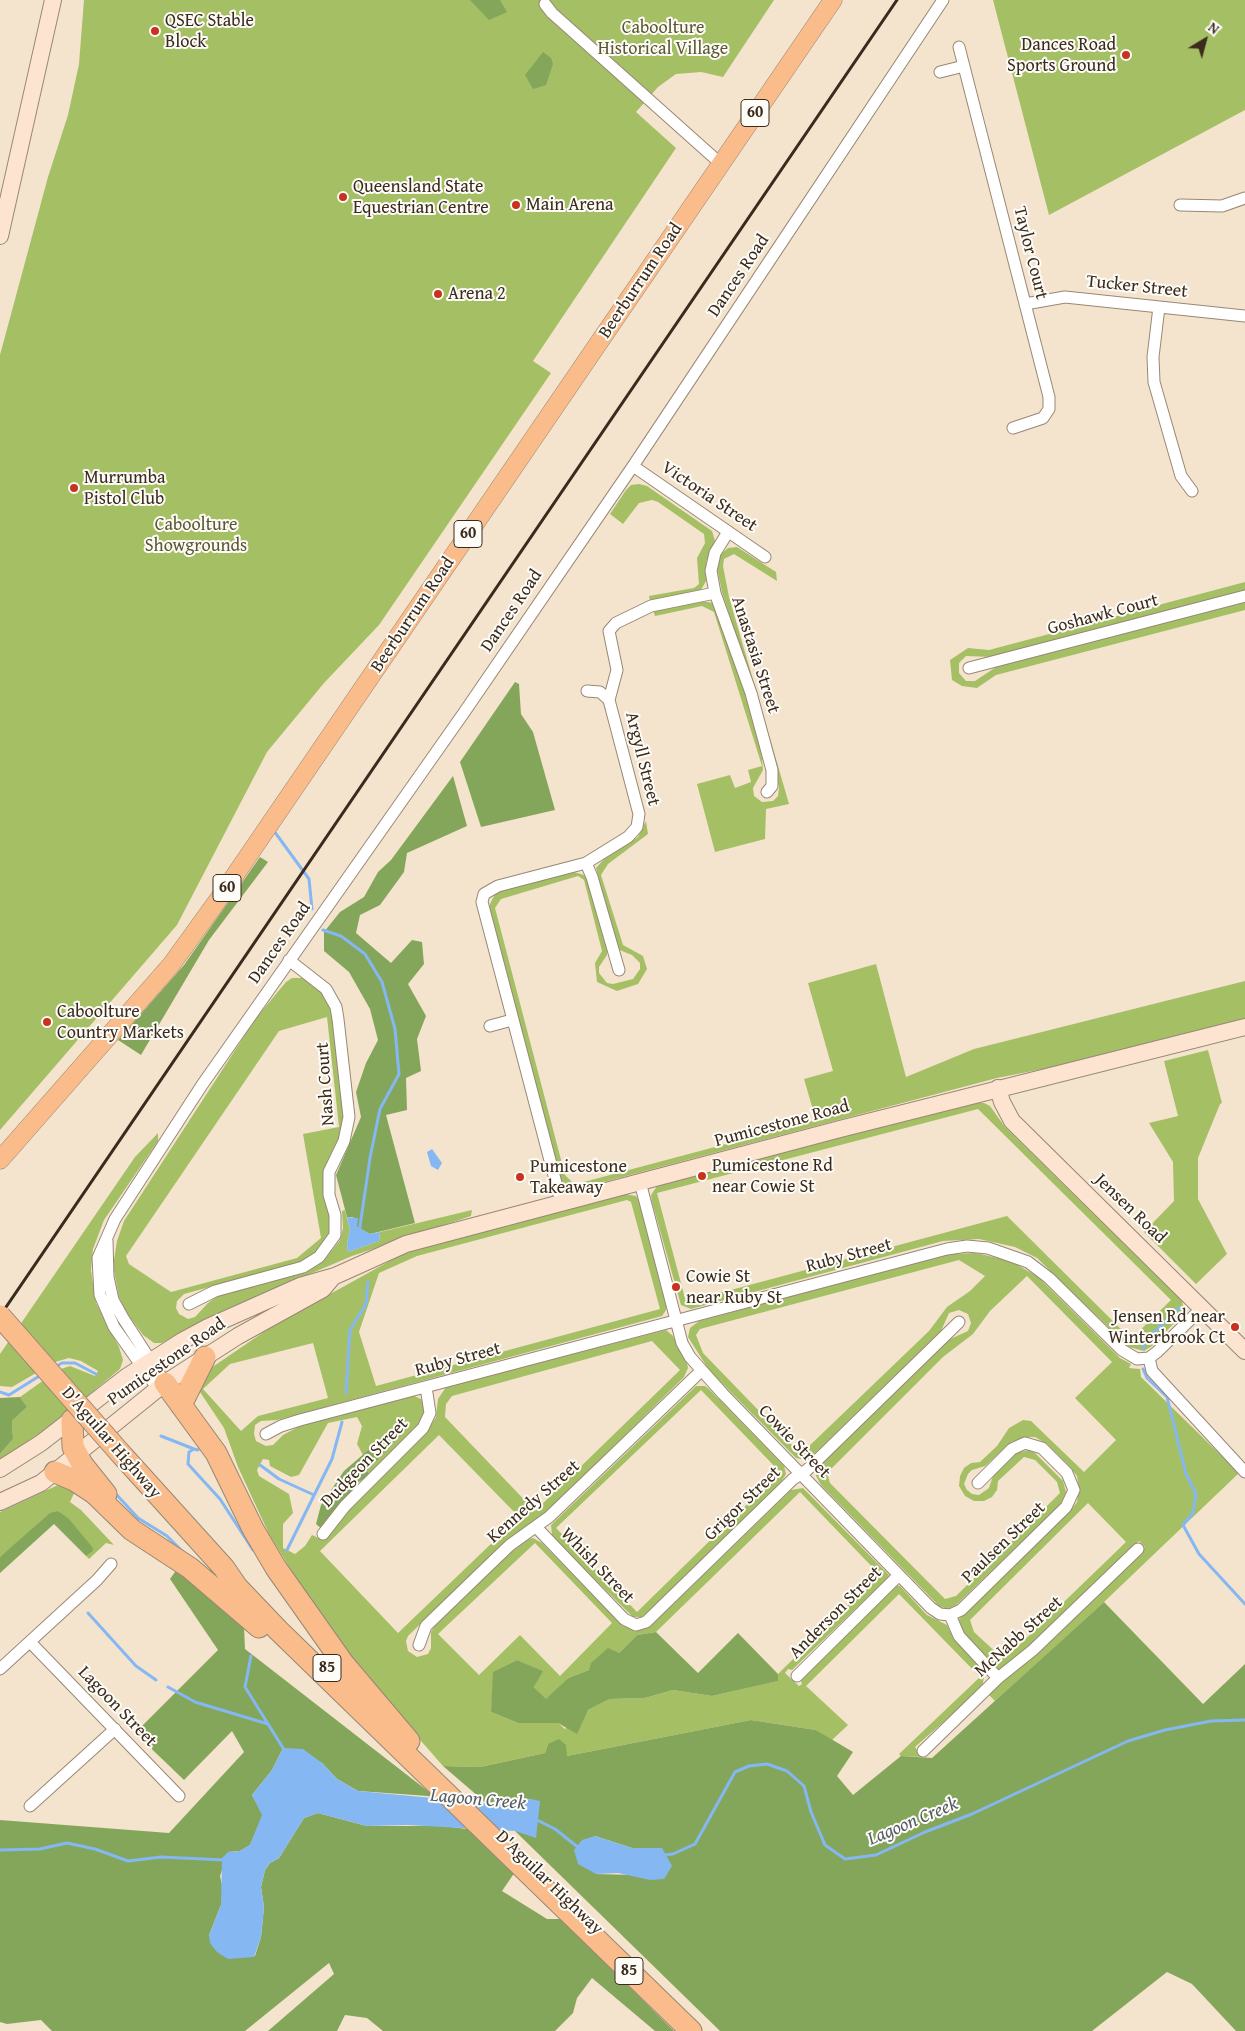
<!DOCTYPE html>
<html>
<head>
<meta charset="utf-8">
<style>
  body { margin:0 }
  #map { position:relative; width:1245px; height:2031px; overflow:hidden; background:#f5e4cd; font-family:"Gentium Book Plus",serif }
  canvas { display:block }
  .north { position:absolute; left:1180px; top:15px; width:50px; height:50px; -webkit-text-stroke:4px #fdfcf7; paint-order:stroke; rotate:37deg; font-size:14px; font-weight:700; line-height:20px; text-align:center; color:#3b2a1e }
  .north::after { content:''; display:block; margin:auto; width:18px; height:22px; background:#3b2a1e; clip-path:polygon(50% 0,100% 100%,50% 72%,0 100%) }
</style>
</head>
<body>
<div id="map">
<canvas width="1245" height="2031"></canvas>
<div class="north">N</div>
</div>
<script>
const c = document.querySelector('canvas').getContext('2d');
c.lineJoin = 'round';
function fill(path, color) { c.fillStyle = color; c.fill(path, 'evenodd'); }
const poly = rows => new Path2D(rows.map(r => 'M' + r).join(''));
function strokePath(path, color, width, dash) { c.strokeStyle = color; c.lineWidth = width; c.lineCap = dash ? 'butt' : 'round'; c.setLineDash(dash || []); c.stroke(path); }
function label(font, color, halo, rows, align = 'center') {
  c.font = font + ' "Gentium Book Plus",serif'; c.lineWidth = 4; c.setLineDash([]); c.textBaseline = 'middle'; c.strokeStyle = halo; c.fillStyle = color; for (const [text, x, y, turn = 0] of rows) {
    c.save(); c.translate(x, y); c.rotate((+turn || 0) * Math.PI / 180); c.textAlign = isNaN(turn) ? turn : align; if (halo) c.strokeText(text, 0, 0); c.fillText(text, 0, 0); c.restore();
  }
}
fill(poly([
  [84,0,774,0,723,77,701,72,676,74,658,87,636,112,676,148,533,361,551,373,379,625,324,683,267,752,177,925,0,1130,0,355,48,177,68,115,79,64],
  [993,0,1245,0,1245,110,1049,215],
  [639,484,647,486,712,531,715,541,706,562,706,581,701,590,650,602,649,596,694,588,699,584,697,558,705,543,704,534,658,502,652,500,639,503,623,524,610,514,626,490,631,485],
  [737,547,776,572,777,581,734,554,724,559,723,566,729,597,789,804,766,809,765,839,715,852,697,784,730,775,735,788,751,782,748,770,762,766,714,612,702,606,655,616,653,610,702,601,713,603,749,703,762,758,763,770,753,788,754,796,762,802,773,801,778,796,779,787,758,702,722,592,717,568,721,554,728,548],
  [1245,582,1245,592,992,657,966,656,959,663,959,673,966,681,975,681,996,667,1011,662,1245,601,1245,610,996,675,977,688,962,686,952,680,950,660,968,648,989,650],
  [646,821,648,834,608,864,601,875,623,945,643,956,647,969,638,984,617,991,597,982,595,963,602,951,584,880,578,876,501,899,495,908,565,1175,572,1182,580,1183,816,1120,804,1079,833,1071,808,983,876,964,906,1077,974,1049,1245,981,1245,1020,1048,1068,997,1078,577,1189,568,1188,560,1179,489,910,490,904,495,894,501,891,574,872,584,875,589,882,607,950,607,955,599,967,599,973,607,983,613,984,633,979,640,969,640,963,632,955,617,949,596,868,604,859,638,837],
  [292,978,303,978,314,985,323,994,334,1018,344,1125,340,1140,329,1159,332,1229,328,1240,311,1257,297,1263,184,1294,177,1301,176,1308,179,1314,188,1319,195,1317,208,1303,218,1296,296,1275,316,1266,325,1259,340,1240,343,1228,342,1211,345,1210,350,1230,347,1243,348,1252,379,1241,380,1232,472,1210,471,1216,352,1256,211,1316,162,1343,154,1343,143,1335,126,1312,119,1297,113,1266,117,1241,124,1221,256,1018,286,982],
  [327,1017,339,1127,303,1134,321,1238,297,1258,171,1292,129,1264,126,1256,279,1031],
  [1208,1050,1222,1103,1220,1104,1198,1158,1198,1199,1227,1254,1196,1284,1144,1232,1174,1201,1173,1162,1149,1123,1178,1116,1164,1061],
  [969,1103,984,1103,990,1106,1005,1127,1182,1301,1184,1310,1182,1315,1152,1346,1144,1351,1129,1347,1037,1258,1015,1247,979,1239,943,1241,691,1309,681,1305,652,1202,651,1195,657,1186],
  [978,1109,1171,1300,1131,1339,1007,1216,686,1302,657,1193],
  [158,1133,158,1141,104,1220,93,1249,91,1270,96,1303,119,1347,123,1360,120,1369,55,1423,0,1460,0,1454,13,1439,12,1421,27,1407,20,1397,58,1370,70,1366,95,1376,98,1371,81,1361,69,1358,55,1362,12,1387,0,1386,0,1354,135,1157],
  [625,1194,636,1196,639,1201,666,1303,666,1310,662,1316,277,1420,261,1421,255,1425,254,1434,256,1441,266,1446,273,1445,283,1435,300,1426,404,1398,414,1396,421,1399,426,1409,421,1425,370,1475,367,1471,407,1427,381,1439,363,1455,357,1444,362,1426,357,1417,328,1423,299,1475,291,1477,270,1466,269,1460,263,1459,257,1470,259,1476,289,1494,293,1513,283,1524,283,1548,295,1554,305,1546,312,1535,323,1540,331,1533,343,1515,427,1432,436,1417,438,1399,446,1387,666,1330,673,1336,687,1363,688,1368,684,1377,543,1516,509,1538,408,1636,406,1641,408,1651,417,1657,428,1654,431,1648,431,1632,434,1627,509,1554,528,1539,533,1538,542,1543,623,1626,643,1629,653,1624,791,1490,803,1488,889,1575,887,1582,869,1596,792,1670,788,1669,785,1673,799,1686,802,1684,800,1679,895,1585,900,1586,927,1615,947,1625,952,1635,985,1672,982,1688,915,1747,922,1757,901,1756,899,1754,980,1677,899,1594,806,1686,848,1725,832,1740,816,1730,751,1720,567,1756,548,1744,545,1753,480,1767,443,1766,372,1685,301,1586,269,1534,238,1467,224,1428,196,1386,211,1368,274,1325,397,1257,414,1250],
  [627,1200,631,1202,660,1309,376,1386,359,1332,379,1273,417,1256],
  [652,1341,680,1370,535,1511,445,1417,446,1404,452,1396],
  [313,1343,328,1398,258,1416,241,1431,203,1389,230,1364],
  [439,1435,519,1517,398,1633,320,1551],
  [800,1492,879,1574,778,1674,777,1681,712,1696,673,1690,645,1698,608,1699,588,1710,565,1729,558,1723,518,1723,491,1712,494,1672,517,1660,542,1671,534,1687,546,1700,568,1678,589,1670,619,1653,637,1635,656,1632],
  [535,1543,612,1623,560,1676,520,1635,479,1675,438,1634],
  [976,1253,1011,1261,1038,1277,1120,1358,1131,1364,1129,1368,1140,1369,1141,1377,1239,1473,1104,1602,995,1701,987,1693,1145,1547,1139,1541,1016,1660,1003,1670,998,1669,961,1632,958,1620,1070,1511,1077,1502,1079,1488,1077,1476,1070,1467,1047,1444,1035,1437,1029,1437,1011,1442,985,1466,972,1470,968,1474,964,1484,967,1490,972,1494,979,1495,989,1488,993,1476,1016,1453,1029,1450,1035,1453,1063,1481,1066,1492,1060,1505,956,1605,947,1609,939,1606,821,1485,816,1476,818,1467,948,1340,968,1331,971,1323,968,1314,959,1310,949,1313,941,1331,810,1458,805,1460,796,1458,709,1370,688,1337,690,1328,699,1321,949,1254],
  [959,1260,985,1276,970,1291,947,1307,929,1331,805,1450,794,1447,703,1353,696,1335,700,1329],
  [1027,1276,1112,1362,1075,1398,1116,1440,1084,1472,1031,1421,1023,1420,1009,1428,997,1446,980,1462,971,1463,964,1468,960,1476,959,1486,965,1496,974,1501,984,1501,992,1497,997,1490,998,1481,1024,1457,1035,1460,1057,1482,1060,1493,956,1596,945,1599,830,1483,827,1473,943,1357,973,1334,990,1311],
  [1088,1503,1126,1542,1011,1653,1006,1657,1000,1656,974,1632,970,1620],
  [696,1386,705,1386,709,1389,784,1466,786,1474,781,1482,646,1614,641,1617,633,1617,555,1540,552,1535,551,1525],
  [701,1390,780,1472,637,1612,556,1528],
  [58,1485,76,1489,70,1502,81,1510,114,1545,106,1543,89,1559,86,1556,92,1552,58,1511,0,1557,0,1512]
]), '#a5bf65');
fill(poly([
  [470,0,500,0,507,12,489,20],
  [543,52,551,58,553,64,546,85,533,89,525,75],
  [515,682,519,684,521,714,533,732,555,810,481,827,460,762],
  [453,776,467,826,407,853,404,872,380,905,360,915,356,933,391,963,412,940,422,942,424,964,408,984,426,1016,417,1039,421,1071,406,1078,407,1110,386,1115,415,1223,370,1234,357,1227,353,1217,347,1217,336,1175,361,1117,356,1092,366,1063,378,1040,370,1009,349,972,324,951,324,932,340,912,364,897,378,872,391,860],
  [260,857,268,862,209,940,141,1055,118,1040,184,965],
  [20,1397,27,1407,12,1421,13,1439,0,1454,0,1398],
  [401,1427,408,1427,367,1471,370,1475,357,1483,323,1530,316,1524,321,1505,344,1471,381,1439],
  [58,1511,69,1519,93,1548,92,1552,86,1556,54,1524,0,1573,0,1557,50,1513],
  [177,1569,244,1627,245,1649,438,1799,428,1796,358,1791,337,1779,322,1763,283,1748,272,1770,252,1795,263,1815,250,1845,240,1851,228,1852,220,1876,223,1890,221,1905,209,1935,255,1956,261,1937,264,1907,261,1887,265,1870,270,1863,279,1858,304,1818,318,1813,367,1826,443,1826,467,1829,515,1872,502,1891,547,1919,561,1919,674,2031,655,2031,592,1978,577,1998,573,2013,555,2031,383,2031,367,2018,345,2015,337,2031,268,2031,334,1974,329,1963,245,2031,52,2031,41,2020,7,2024,0,2022,0,1820,169,1833,244,1752,232,1731,184,1780,135,1733,218,1650,170,1579],
  [1104,1602,1203,1704,1245,1664,1245,2031,1236,2031,1192,1984,1167,1972,1092,2031,720,2031,515,1831,531,1799,486,1803,443,1766,480,1767,545,1753,548,1744,559,1739,566,1745,567,1756,751,1720,816,1730,853,1752,837,1776,853,1795,901,1756,932,1758],
  [595,1836,632,1848,662,1848,634,1875,596,1874],
  [656,1632,698,1673,738,1633,778,1674,778,1681,712,1696,673,1690,645,1698,609,1699,588,1710,577,1734,558,1723,518,1723,491,1712,493,1672,517,1660,543,1671,534,1687,546,1699,568,1678,589,1670,591,1663,608,1648,619,1653,637,1635]
]), '#84a65a');
fill(poly([
  [432,1149,442,1163,438,1170,431,1166,427,1152],
  [347,1217,358,1218,357,1227,370,1234,380,1232,379,1241,348,1252,347,1243,350,1230],
  [283,1748,303,1749,322,1763,337,1779,358,1791,486,1803,531,1799,540,1801,536,1838,515,1831,408,1825,367,1826,318,1813,304,1818,279,1858,270,1863,265,1870,261,1887,264,1907,261,1937,254,1957,228,1959,217,1952,210,1943,209,1935,221,1905,222,1858,228,1852,240,1851,250,1845,262,1815,252,1795,272,1770],
  [595,1836,632,1848,662,1848,672,1866,664,1879,650,1880,618,1873,596,1874,578,1864,574,1850,582,1840]
]), '#85b7f2');
strokePath(poly([
  [274,831,309,879,312,909],
  [323,930,341,936,365,954,382,982,395,1029,399,1074,380,1109,370,1158,359,1233],
  [1143,1348,1145,1341,1179,1308],
  [55,1367,62,1363,75,1363,96,1374],
  [1143,1369,1147,1378,1167,1397,1186,1474,1196,1494,1193,1513,1183,1525,1199,1554,1245,1604],
  [0,1392,9,1395,41,1375],
  [346,1393,350,1330,366,1304,368,1282],
  [161,1436,194,1449],
  [198,1450,194,1449,189,1452,188,1464,220,1499,253,1550],
  [260,1465,279,1479,314,1495],
  [115,1493,138,1518,167,1536,183,1552],
  [287,1550,332,1459,342,1422],
  [88,1613,136,1666,156,1680],
  [251,1656,245,1687,283,1748],
  [168,1687,195,1702,268,1724],
  [535,1819,555,1829,579,1848],
  [0,1850,40,1849,67,1843,95,1849,128,1861,161,1857,225,1860],
  [664,1855,673,1854,695,1844,735,1772,749,1766,767,1764,787,1771,804,1786,811,1812,825,1845,845,1859,876,1855,925,1832,972,1814,1128,1741,1165,1730,1211,1721,1245,1720]
]), '#85b7f2', 3);
const street = poly([
  [545,4,552,13,721,164],
  [959,47,1049,397,1049,409,1043,418,1013,428],
  [940,72,964,66],
  [1180,205,1222,206,1245,198],
  [1025,304,1065,297,1245,316],
  [1159,307,1153,357,1154,382,1181,476,1192,491],
  [633,466,765,557],
  [728,532,715,553,711,571,715,593,751,693,772,770,772,786,767,792],
  [969,668,1245,596],
  [609,700,617,670,609,631,616,623,651,606,715,593],
  [586,863,592,877,619,970],
  [490,1026,512,1020],
  [640,1182,682,1343,690,1357,723,1394,931,1608,940,1614,950,1615],
  [561,1202,482,902,484,894,498,886,586,863,628,837,637,827,639,814,609,700,600,692,587,691],
  [107,1241,108,1277,113,1300,123,1318,165,1383],
  [189,1304,215,1291,303,1267,319,1257,335,1235,335,1215,329,1195,329,1172,344,1141,349,1117,338,1019,336,1007,326,989,289,960],
  [1149,1358,1152,1371,1245,1472],
  [158,1389,114,1327,100,1295,98,1258,115,1219,202,1085,463,714,633,466,943,0],
  [266,1434,281,1426,300,1420,947,1249,967,1246,988,1248,1028,1262,1049,1278,1122,1350,1137,1359,1149,1358,1157,1352,1202,1308],
  [536,1527,624,1619,636,1625,646,1622,793,1479,807,1470,959,1322],
  [323,1534,345,1506,423,1428,430,1413,426,1387],
  [950,1615,961,1610,1066,1507,1074,1490,1067,1473,1042,1448,1025,1443,1012,1449,978,1483],
  [950,1615,959,1636,998,1678],
  [30,1642,179,1796],
  [419,1645,426,1626,485,1569,510,1545,549,1517,701,1371],
  [0,1669,97,1580,111,1564],
  [797,1676,899,1575],
  [923,1751,998,1678,1033,1650,1138,1549],
  [30,1806,115,1729]
]);
const secondary = poly([
  [0,236,53,0],
  [998,1088,1002,1102,1012,1121,1245,1351],
  [0,1469,41,1443,126,1377,182,1341,208,1327,300,1286,335,1276,406,1244,840,1129,1245,1027],
  [0,1502,41,1483,165,1383,238,1336,323,1289,333,1277]
]);
const primary = poly([
  [0,1160,171,965,218,900,833,0]
]);
const highway = poly([
  [165,1383,216,1453,253,1529,276,1568,343,1663,409,1741],
  [181,1405,205,1357],
  [72,1420,73,1447,82,1464,106,1494],
  [121,1454,224,1568,237,1587,278,1630,691,2031],
  [55,1472,74,1480,94,1493,132,1530,190,1568,259,1627]
]);
strokePath(street, '#988776', 13);
strokePath(secondary, '#988776', 18);
strokePath(primary, '#988776', 19);
strokePath(highway, '#988776', 23);
strokePath(street, '#fff', 11);
strokePath(secondary, '#fde4d0', 16);
strokePath(primary, '#f9bc8a', 18);
strokePath(highway, '#f9bc8a', 21);
strokePath(poly([
  [0,1316,897,0]
]), '#3b2a1e', 3);
const highwayBridge = poly([
  [0,1316,121,1454]
]);
strokePath(highwayBridge, '#988776', 23, []);
strokePath(highwayBridge, '#f9bc8a', 21);
for (const [x, y, r, color] of [
  [155,31,5,"#c8321e"],
  [1126,55,5,"#c8321e"],
  [343,197,5,"#c8321e"],
  [516,205,5,"#c8321e"],
  [438,294,5,"#c8321e"],
  [74,488,5,"#c8321e"],
  [47,1022,5,"#c8321e"],
  [702,1176,5,"#c8321e"],
  [520,1177,5,"#c8321e"],
  [676,1287,5,"#c8321e"],
  [1235,1327,5,"#c8321e"]
]) { const dot = new Path2D(); dot.arc(x, y, r, 0, 2 * Math.PI); c.fillStyle = color; c.fill(dot); strokePath(dot, '#fdfcf7', 2); }
for (const [x, y, w] of [
  [755,113,28],
  [468,534,28],
  [227,888,28],
  [327,1668,28],
  [629,1971,28]
]) { const box = new Path2D(); box.roundRect(x - w / 2, y - 13.5, w, 27, 4); c.fillStyle = '#fdfcf7'; c.fill(box); strokePath(box, '#3b2a1e', 1); }
label('bold 16px', '#3b2a1e', null, [
  ["60",755,113],
  ["60",468,534],
  ["60",227,888],
  ["85",327,1668],
  ["85",629,1971]
]);
label('18px', '#3b2a1e', '#fdfcf7', [
  ["QSEC Stable",165,21],
  ["Block",165,42],
  ["Dances Road",1116,45,"right"],
  ["Sports Ground",1116,66,"right"],
  ["Queensland State",353,187],
  ["Equestrian Centre",353,208],
  ["Main Arena",526,205],
  ["Arena 2",448,294],
  ["Murrumba",84,478],
  ["Pistol Club",84,499],
  ["Caboolture",57,1012],
  ["Country Markets",57,1033],
  ["Pumicestone Rd",712,1166],
  ["near Cowie St",712,1187],
  ["Pumicestone",530,1167],
  ["Takeaway",530,1188],
  ["Cowie St",686,1277],
  ["near Ruby St",686,1298],
  ["Jensen Rd near",1225,1317,"right"],
  ["Winterbrook Ct",1225,1338,"right"]
], 'left');
label('18px', '#5b5733', '#fdfcf7', [
  ["Caboolture",663,28],
  ["Historical Village",663,49],
  ["Caboolture",196,525],
  ["Showgrounds",196,546]
]);
label('18px', '#3b2a1e', '#fdfcf7', [
  ["Taylor Court",1030,253,76],
  ["Dances Road",739,276,-56],
  ["Beerburrum Road",641,281,-56],
  ["Tucker Street",1137,287,6],
  ["Victoria Street",709,497,34],
  ["Dances Road",512,611,-56],
  ["Beerburrum Road",413,615,-56],
  ["Goshawk Court",1103,615,-15],
  ["Anastasia Street",755,655,72],
  ["Argyll Street",642,759,76],
  ["Dances Road",280,943,-55],
  ["Nash Court",326,1084,-94],
  ["Pumicestone Road",782,1124,-15],
  ["Jensen Road",1130,1209,44],
  ["Ruby Street",849,1256,-15],
  ["Ruby Street",458,1360,-15],
  ["Pumicestone Road",167,1362,-35],
  ["Cowie Street",794,1442,46],
  ["D'Aguilar Highway",111,1443,49],
  ["Dudgeon Street",365,1463,-46],
  ["Kennedy Street",534,1502,-41],
  ["Grigor Street",743,1504,-44],
  ["Paulsen Street",1004,1543,-44],
  ["Whish Street",597,1566,46],
  ["Anderson Street",836,1613,-45],
  ["McNabb Street",1019,1637,-42],
  ["Lagoon Street",117,1707,46],
  ["D'Aguilar Highway",549,1883,44]
]);
label('italic 19px', '#555b68', '#fdfcf7', [
  ["Lagoon Creek",478,1800,5],
  ["Lagoon Creek",913,1822,-23]
]);
</script>
</body>
</html>
